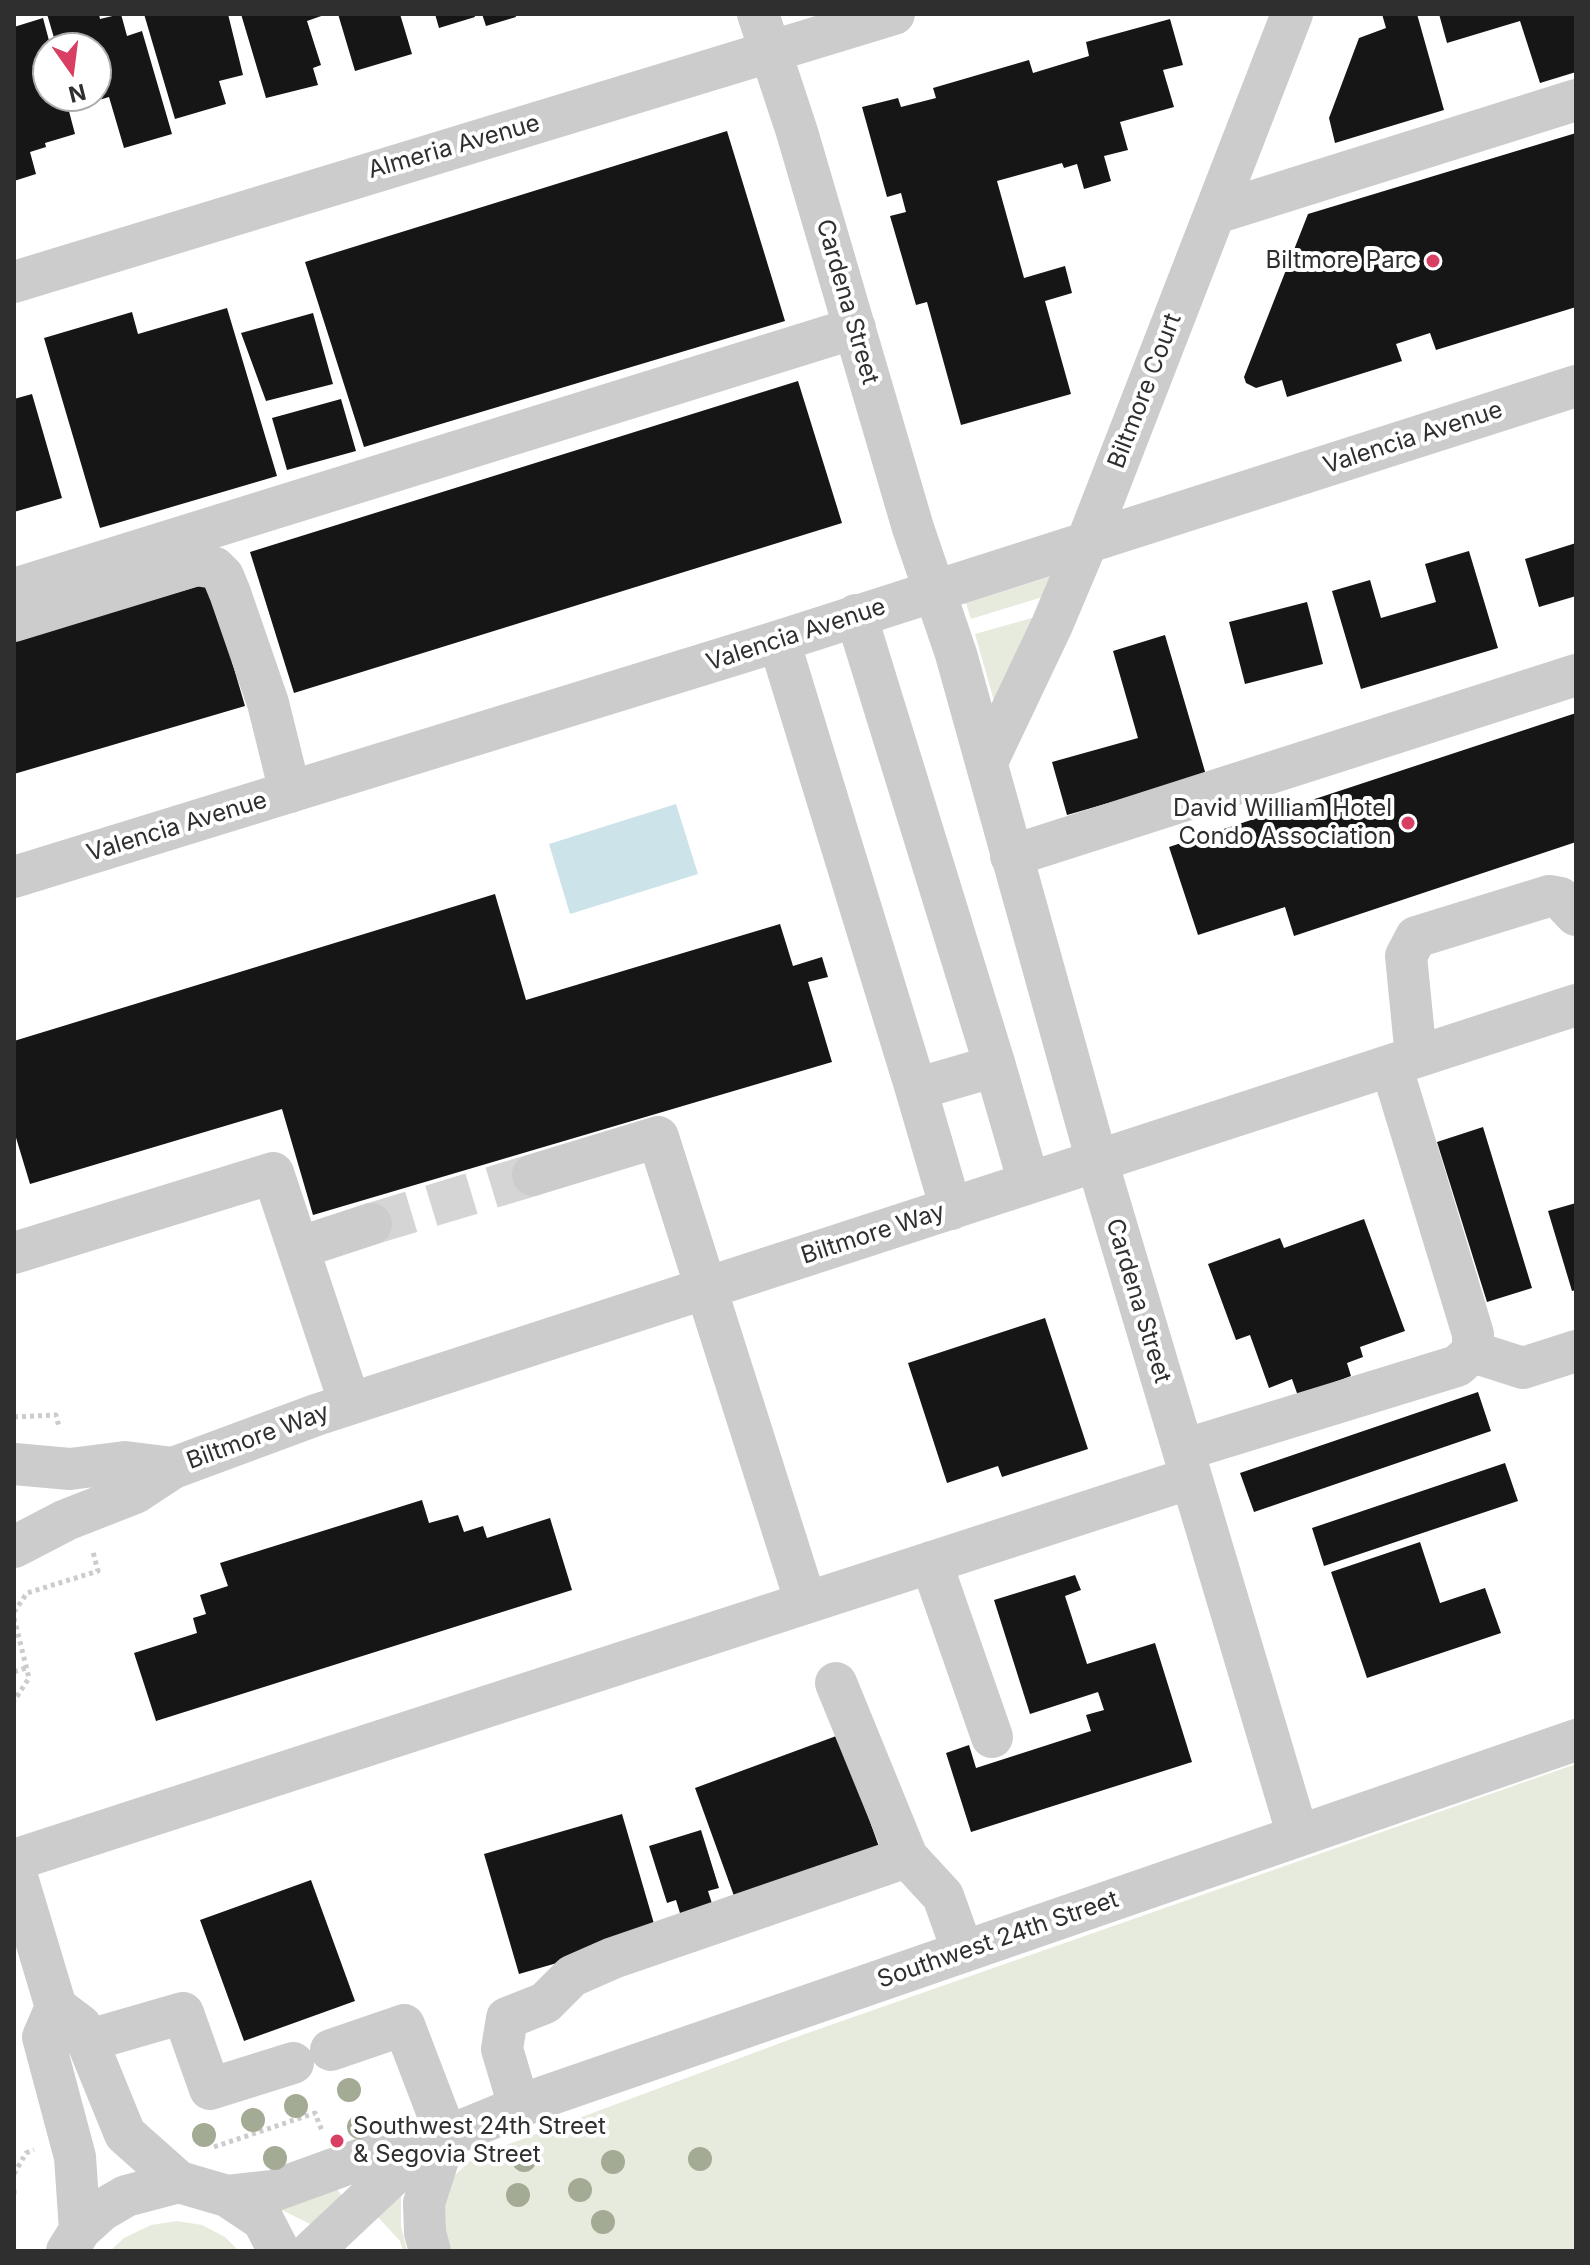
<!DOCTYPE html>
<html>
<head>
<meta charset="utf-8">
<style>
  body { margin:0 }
  #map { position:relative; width:1590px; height:2265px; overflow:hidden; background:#fff; font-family:Inter,sans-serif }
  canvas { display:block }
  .frame { position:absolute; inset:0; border:16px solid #2f2f2f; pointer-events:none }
  .north { position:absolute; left:32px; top:32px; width:80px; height:80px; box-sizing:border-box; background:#fff; border:2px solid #acacac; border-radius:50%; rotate:166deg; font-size:22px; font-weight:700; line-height:32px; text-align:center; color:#2f2f2f }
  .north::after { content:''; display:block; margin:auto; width:28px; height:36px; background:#d93e63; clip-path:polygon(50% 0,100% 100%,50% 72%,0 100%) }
</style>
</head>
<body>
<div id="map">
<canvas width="1590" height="2265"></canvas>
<div class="frame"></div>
<div class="north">N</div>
</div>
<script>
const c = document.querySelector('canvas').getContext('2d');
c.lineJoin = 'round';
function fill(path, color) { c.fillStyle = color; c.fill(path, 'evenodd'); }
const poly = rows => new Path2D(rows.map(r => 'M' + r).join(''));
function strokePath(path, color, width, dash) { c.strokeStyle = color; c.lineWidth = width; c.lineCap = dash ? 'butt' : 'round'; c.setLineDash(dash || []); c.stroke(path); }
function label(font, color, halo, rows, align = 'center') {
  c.font = font + ' Inter,sans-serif'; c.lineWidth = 8; c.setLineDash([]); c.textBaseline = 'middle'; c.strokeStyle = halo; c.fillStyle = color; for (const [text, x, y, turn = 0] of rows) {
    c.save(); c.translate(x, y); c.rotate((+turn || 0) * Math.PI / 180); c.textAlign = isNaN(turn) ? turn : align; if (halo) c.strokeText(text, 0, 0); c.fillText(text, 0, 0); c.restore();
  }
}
fill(poly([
  [1049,577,1054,579,1052,594,971,619,966,603],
  [1039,616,994,701,975,634],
  [1576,1764,1576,2251,449,2251,440,2212,455,2175,470,2161,501,2147,802,2035],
  [334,2185,343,2197,310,2224,278,2208],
  [401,2195,401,2226,407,2251,403,2251,400,2241,376,2215],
  [177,2221,202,2225,225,2237,239,2251,110,2251,124,2238,151,2225]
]), '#e7ebde');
fill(poly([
  [676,804,698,874,570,914,549,844]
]), '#cbe3e9');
fill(poly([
  [47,14,99,14,100,19,121,14,127,36,142,31,172,134,124,148,109,97,75,107,72,96,96,96,96,48,57,48],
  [144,14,228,14,243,75,219,81,226,104,175,119],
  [241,14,327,14,307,21,321,65,313,68,318,85,266,98],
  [338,14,400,14,412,54,355,71],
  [435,14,474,14,475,17,439,28],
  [482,14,515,14,516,17,486,26],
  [1382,14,1417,14,1444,110,1335,143,1329,118,1359,38,1386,28],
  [1439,14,1576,14,1576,72,1540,83,1520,21,1447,43],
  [43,18,51,48,48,48,48,96,65,96,75,134,45,143,46,147,30,152,36,174,14,181,14,27],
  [1170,19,1183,65,1163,70,1174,107,1120,122,1128,150,1104,156,1111,181,1084,189,1077,164,1064,168,1062,163,997,181,1024,278,1065,266,1072,293,1045,301,1071,394,961,425,927,302,916,305,890,216,906,212,901,193,887,197,862,107,898,98,901,107,936,98,933,88,1029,60,1033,73,1089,56,1086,42],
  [727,131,785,321,364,447,305,262],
  [1576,133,1576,307,1436,350,1430,333,1396,344,1402,361,1287,397,1282,380,1256,388,1246,383,1244,377,1308,214],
  [227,308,277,476,100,528,44,338,132,312,138,334],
  [313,313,333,384,266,401,241,333],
  [798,381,842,523,294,693,250,552],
  [32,394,62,498,14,512,14,399],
  [341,399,356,451,287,470,272,418],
  [1576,543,1576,596,1539,607,1525,559],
  [1469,551,1498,648,1361,689,1332,591,1370,580,1381,618,1436,602,1425,564],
  [209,583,245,706,14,774,14,641],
  [1307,602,1323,664,1245,684,1229,622],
  [1165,635,1206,775,1067,815,1052,762,1138,738,1113,651],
  [1576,713,1576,842,1294,936,1285,907,1198,935,1169,847],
  [495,894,526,1000,780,924,793,966,822,957,828,977,808,982,832,1062,313,1215,282,1109,30,1184,14,1131,14,1041],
  [1483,1127,1532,1288,1487,1302,1437,1142],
  [1576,1203,1576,1290,1572,1291,1548,1211],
  [1364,1219,1405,1331,1360,1347,1363,1357,1347,1363,1351,1376,1298,1396,1292,1379,1269,1388,1250,1335,1236,1340,1208,1264,1280,1238,1284,1248],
  [1045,1318,1088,1449,1002,1477,998,1466,947,1483,908,1363],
  [1478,1392,1491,1431,1254,1512,1240,1473],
  [1505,1463,1518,1501,1324,1566,1312,1528],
  [422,1500,429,1523,458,1515,464,1532,483,1526,487,1538,550,1518,572,1590,156,1721,134,1653,197,1633,193,1618,206,1614,200,1595,228,1586,220,1563],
  [1420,1542,1440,1603,1485,1588,1501,1633,1367,1678,1331,1572],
  [1075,1575,1081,1590,1065,1596,1087,1664,1155,1643,1192,1762,971,1832,946,1753,969,1745,976,1768,1091,1731,1086,1715,1104,1710,1098,1692,1030,1714,994,1600],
  [839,1735,882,1855,738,1907,695,1788],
  [622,1814,657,1934,519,1974,484,1854],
  [701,1830,719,1888,708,1891,715,1913,683,1923,676,1900,667,1903,649,1846],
  [311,1880,355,2001,244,2041,200,1920]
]), '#161616');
strokePath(poly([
  [371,1224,533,1175]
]), '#d5d5d5', 42, [42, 21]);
strokePath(poly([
  [14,1417,56,1415,59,1427],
  [14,1612,27,1593,98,1571,93,1552],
  [14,1618,29,1678,14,1701],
  [14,1672,26,1668],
  [214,2147,315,2113,322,2131],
  [14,2174,26,2153,34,2150],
  [14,2190,14,2195]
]), '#ccc', 5, [4, 4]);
strokePath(poly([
  [758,14,797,132,913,528,956,654,1097,1161,1298,1836],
  [1216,213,1576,100],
  [14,282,894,14],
  [14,589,855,328],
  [856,615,995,1066,916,1089,951,1209],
  [14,621,197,565,215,568,223,576,230,593,268,703,290,792],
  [779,641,916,1089],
  [987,762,1052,625,1087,542,1292,14],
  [1011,856,1576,675],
  [14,877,779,641,1576,386],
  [1416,1057,1406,956,1416,937,1549,896,1560,898,1576,915],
  [995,1066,1029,1183],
  [533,1175,658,1137,806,1603],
  [298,1248,371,1224],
  [14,1253,273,1173,350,1404],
  [1473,1352,1523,1368,1576,1351],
  [1183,1450,1457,1366,1473,1352,1473,1334,1391,1065],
  [14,1464,70,1469,125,1462,173,1468],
  [14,1547,66,1520,135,1493,173,1468,316,1415,1576,1005],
  [931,1562,992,1737],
  [836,1683,907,1857,943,1896,963,1952],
  [14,1860,1191,1478],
  [14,1867,56,2007,81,2026,125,2134,179,2182],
  [56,2007,43,2037,75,2157,80,2230],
  [86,2041,183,2013,210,2089,293,2063],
  [331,2050,404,2025,446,2135,424,2203,425,2233,430,2251],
  [519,2106,502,2049,507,2018,545,2003,572,1976,613,1958,907,1857],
  [227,2196,273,2191,375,2154,424,2146,546,2096,1576,1740],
  [67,2251,80,2230,102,2210,126,2196,179,2182,227,2196,263,2220,279,2251],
  [312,2251,424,2146]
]), '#ccc', 42);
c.fillStyle = '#a4ab95';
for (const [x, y] of [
  [349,2090],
  [296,2106],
  [253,2120],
  [359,2127],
  [204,2135],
  [275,2158],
  [700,2159],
  [524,2160],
  [613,2162],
  [580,2190],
  [518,2195],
  [603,2222]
]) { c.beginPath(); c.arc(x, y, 12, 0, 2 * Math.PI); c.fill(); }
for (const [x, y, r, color] of [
  [1433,261,8,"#d93e63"],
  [1408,823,8,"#d93e63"],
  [337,2141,8,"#d93e63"]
]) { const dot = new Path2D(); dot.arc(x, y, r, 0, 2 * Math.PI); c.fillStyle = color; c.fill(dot); strokePath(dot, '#fff', 3); }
label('24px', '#2f2f2f', '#fff', [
  ["Almeria Avenue",454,147,-16],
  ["Cardena Street",847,302,74],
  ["Biltmore Court",1145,391,-69],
  ["Valencia Avenue",1413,438,-18],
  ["Valencia Avenue",796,635,-18],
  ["Valencia Avenue",177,827,-17],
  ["Biltmore Way",873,1234,-18],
  ["Cardena Street",1138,1301,73],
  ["Biltmore Way",258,1437,-20],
  ["Southwest 24th Street",998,1940,-19]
]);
label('24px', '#2f2f2f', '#fff', [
  ["Biltmore Parc",1417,261],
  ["David William Hotel",1392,809],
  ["Condo Association",1392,837],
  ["Southwest 24th Street",353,2127,"left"],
  ["& Segovia Street",353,2155,"left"]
], 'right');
</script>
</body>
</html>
